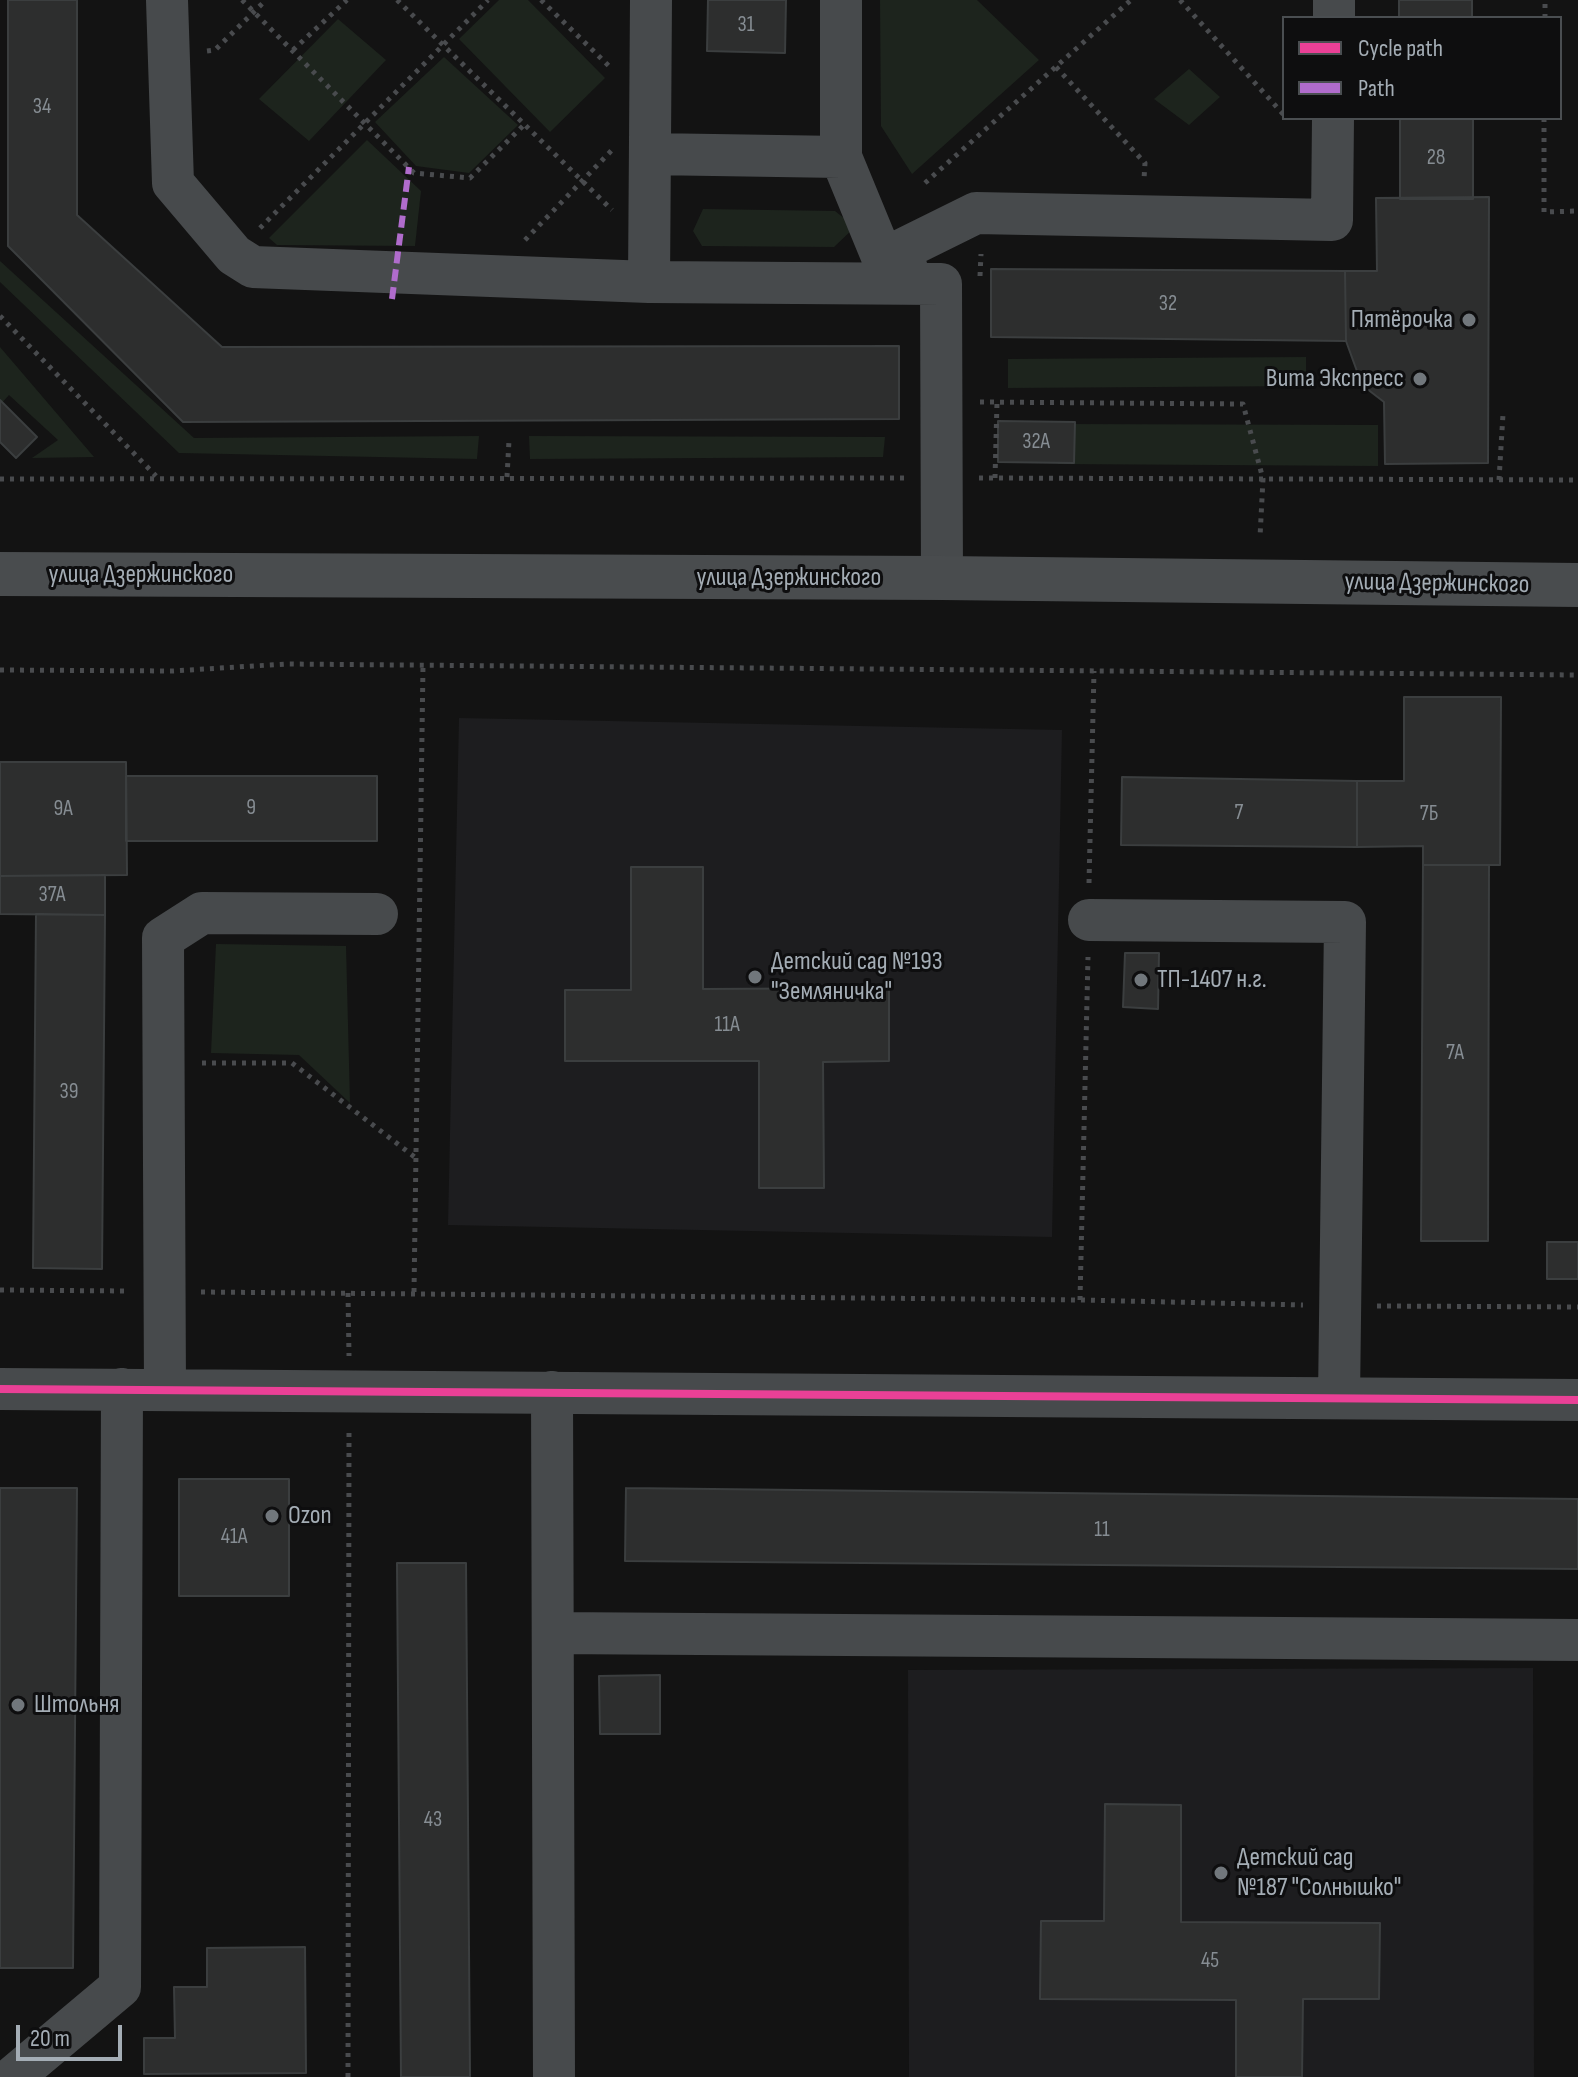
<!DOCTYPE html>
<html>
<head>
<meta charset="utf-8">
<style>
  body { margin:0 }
  #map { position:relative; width:1578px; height:2077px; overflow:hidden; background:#131313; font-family:"Sofia Sans Condensed",sans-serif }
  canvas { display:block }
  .legend { position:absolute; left:1282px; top:16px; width:280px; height:104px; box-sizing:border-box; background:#0e0e0f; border:2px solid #4a4e51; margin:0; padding:10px 14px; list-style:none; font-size:24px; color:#a4adb5 }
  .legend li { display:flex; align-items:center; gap:16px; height:40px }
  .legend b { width:40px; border:2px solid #4a4e51 }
  .scale { position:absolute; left:16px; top:2025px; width:106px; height:36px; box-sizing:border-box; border:4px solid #a4adb5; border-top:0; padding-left:10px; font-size:24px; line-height:28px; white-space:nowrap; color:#a4adb5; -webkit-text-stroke:6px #0e0e0f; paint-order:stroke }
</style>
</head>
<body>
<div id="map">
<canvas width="1578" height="2077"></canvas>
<ul class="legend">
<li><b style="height:10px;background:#ea4096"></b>Cycle path</li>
<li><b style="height:10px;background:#b06ccc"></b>Path</li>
</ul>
<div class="scale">20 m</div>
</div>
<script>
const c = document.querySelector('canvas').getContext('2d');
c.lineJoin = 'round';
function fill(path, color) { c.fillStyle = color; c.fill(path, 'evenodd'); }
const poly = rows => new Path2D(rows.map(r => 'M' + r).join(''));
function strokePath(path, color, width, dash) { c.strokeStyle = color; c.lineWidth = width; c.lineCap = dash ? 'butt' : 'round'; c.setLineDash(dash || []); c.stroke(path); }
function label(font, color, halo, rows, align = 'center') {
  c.font = font + ' "Sofia Sans Condensed",sans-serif'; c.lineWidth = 6; c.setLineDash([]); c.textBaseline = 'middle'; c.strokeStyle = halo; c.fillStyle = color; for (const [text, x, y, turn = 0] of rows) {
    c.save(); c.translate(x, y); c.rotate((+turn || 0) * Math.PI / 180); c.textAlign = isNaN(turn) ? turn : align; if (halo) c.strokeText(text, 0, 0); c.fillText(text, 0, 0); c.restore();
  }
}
fill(poly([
  [459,718,1062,730,1052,1237,448,1225],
  [1533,1668,1534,2077,909,2077,908,1670]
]), '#1d1d1f');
fill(poly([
  [499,0,528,0,605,78,550,132,459,39],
  [880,0,977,0,1039,60,912,174,881,126],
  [338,19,386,60,309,141,259,99],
  [444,57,518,125,469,173,416,166,375,122],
  [1189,69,1220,97,1189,125,1154,99],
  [367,140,421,191,415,246,277,245,269,238],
  [703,209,835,211,855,227,834,247,702,246,693,231],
  [0,261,194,438,479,436,477,459,179,453,0,282],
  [0,347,94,457,32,458,58,440,9,395,0,405],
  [1306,357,1306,386,1008,388,1008,359],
  [1058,424,1378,425,1378,466,1058,464],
  [529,436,885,437,883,457,530,459],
  [216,944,346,946,350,1103,299,1055,211,1053]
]), '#1d241d');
const building = poly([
  [8,0,77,0,77,215,222,347,899,346,899,419,183,422,8,246,8,0],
  [708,0,786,0,785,53,707,51,708,0],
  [1399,0,1472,0,1472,18,1399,18,1399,0],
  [1400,118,1473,118,1473,199,1400,199,1400,118],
  [1489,197,1488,463,1385,464,1384,402,1362,385,1346,341,1345,271,1377,271,1376,198,1489,197],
  [991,269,1345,271,1346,341,991,337,991,269],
  [0,400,37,437,16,458,0,442,0,400],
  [998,421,1075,422,1074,463,998,462,998,421],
  [1404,697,1501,697,1500,865,1423,865,1423,846,1357,847,1357,781,1404,781,1404,697],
  [0,762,126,762,127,875,0,876,0,762],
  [126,776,377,776,377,841,126,841,126,776],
  [1122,777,1357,781,1357,847,1121,845,1122,777],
  [1423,865,1489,865,1488,1241,1421,1241,1423,865],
  [631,867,703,867,703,989,889,988,889,1061,823,1062,824,1188,759,1188,759,1061,565,1061,565,990,631,990,631,867],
  [105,875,105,915,0,914,0,876,105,875],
  [36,914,105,915,102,1269,33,1268,36,914],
  [1125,953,1159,953,1158,1009,1123,1007,1125,953],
  [1547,1242,1578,1242,1578,1279,1547,1279,1547,1242],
  [179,1479,289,1479,289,1596,179,1596,179,1479],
  [0,1488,77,1488,73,1968,0,1968,0,1488],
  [626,1488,1578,1499,1578,1569,625,1561,626,1488],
  [397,1563,466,1563,470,2077,401,2077,397,1563],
  [660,1675,660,1734,600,1734,599,1676,660,1675],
  [1105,1804,1181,1805,1181,1922,1380,1923,1379,1999,1303,1999,1302,2077,1236,2077,1236,2000,1040,1999,1041,1921,1104,1921,1105,1804],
  [305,1947,306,2073,144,2074,144,2038,175,2038,174,1987,207,1987,207,1948,305,1947]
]);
fill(building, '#2d2e2e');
strokePath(building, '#3b3e3f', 2);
strokePath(poly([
  [242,0,414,173,470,178,525,124],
  [397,0,612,210],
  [541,0,612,69],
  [1180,0,1284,115],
  [1545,18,1545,0],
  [293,50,347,0],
  [207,51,215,50,266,0],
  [1056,67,1145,163,1144,179],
  [1544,118,1544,212,1578,211],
  [925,183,1131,0],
  [260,228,488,0],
  [525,240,612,150],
  [980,276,981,254],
  [0,316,156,476],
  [980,402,1243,404,1263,479,1260,537],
  [507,477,509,440],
  [979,478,1578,480],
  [995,478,997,402],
  [0,479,905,478],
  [1499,480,1503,414],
  [0,670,173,671,286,664,1578,675],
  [1089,883,1094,671],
  [202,1063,292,1063,416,1158],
  [0,1290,127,1291],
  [201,1292,1080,1300,1303,1305],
  [414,1292,423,665],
  [348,1293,349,1356],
  [1080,1300,1088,957],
  [1377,1306,1578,1307],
  [348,2077,349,1430]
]), '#494b4e', 5, [4, 6]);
strokePath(poly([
  [167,0,173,183,234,255,253,267,649,282,941,284],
  [841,0,841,157,883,259,907,269],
  [1334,18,1334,0],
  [650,154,841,157],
  [883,259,976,213,1332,220,1333,118],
  [649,282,651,0],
  [941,284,942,578],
  [1089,920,1345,922,1339,1398],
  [0,1389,1578,1400],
  [165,1390,163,938,202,913,377,914],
  [552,1392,554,2077],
  [553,1633,1578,1640],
  [13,2077,120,1987,122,1389]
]), '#474a4c', 42);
strokePath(poly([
  [0,574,942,578,1578,585]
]), '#494c4e', 44);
strokePath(poly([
  [392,299,409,167]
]), '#b06ccc', 6, [12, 6]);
strokePath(poly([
  [0,1389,1578,1400]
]), '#ea4096', 8);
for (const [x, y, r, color] of [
  [1469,320,8,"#71777c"],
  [1420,379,8,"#71777c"],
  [755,977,8,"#71777c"],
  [1141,980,8,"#71777c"],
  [272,1516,8,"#71777c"],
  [18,1705,8,"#71777c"],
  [1221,1873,8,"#71777c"]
]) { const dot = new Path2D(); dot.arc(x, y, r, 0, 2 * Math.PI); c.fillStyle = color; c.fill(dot); strokePath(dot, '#0e0e0f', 3); }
label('22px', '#868d93', null, [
  ["31",746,25],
  ["34",42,107],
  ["28",1436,158],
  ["32",1168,304],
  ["32А",1036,442],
  ["9",251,808],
  ["9А",63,809],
  ["7",1239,813],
  ["7Б",1429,814],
  ["37А",52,895],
  ["11А",727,1025],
  ["7А",1455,1053],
  ["39",69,1092],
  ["11",1102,1530],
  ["41А",234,1537],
  ["43",433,1820],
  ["45",1210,1961]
]);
label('26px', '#a4adb5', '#0e0e0f', [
  ["Пятёрочка",1453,320,"right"],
  ["Вита Экспресс",1404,379,"right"],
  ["Детский сад №193",771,962],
  ["\"Земляничка\"",771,992],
  ["ТП-1407 н.г.",1157,980],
  ["Ozon",288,1516],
  ["Штольня",34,1705],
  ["Детский сад",1237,1858],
  ["№187 \"Солнышко\"",1237,1888]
], 'left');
label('26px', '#a4adb5', '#0e0e0f', [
  ["улица Дзержинского",141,575],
  ["улица Дзержинского",789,578],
  ["улица Дзержинского",1437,584,1]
]);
</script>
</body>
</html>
